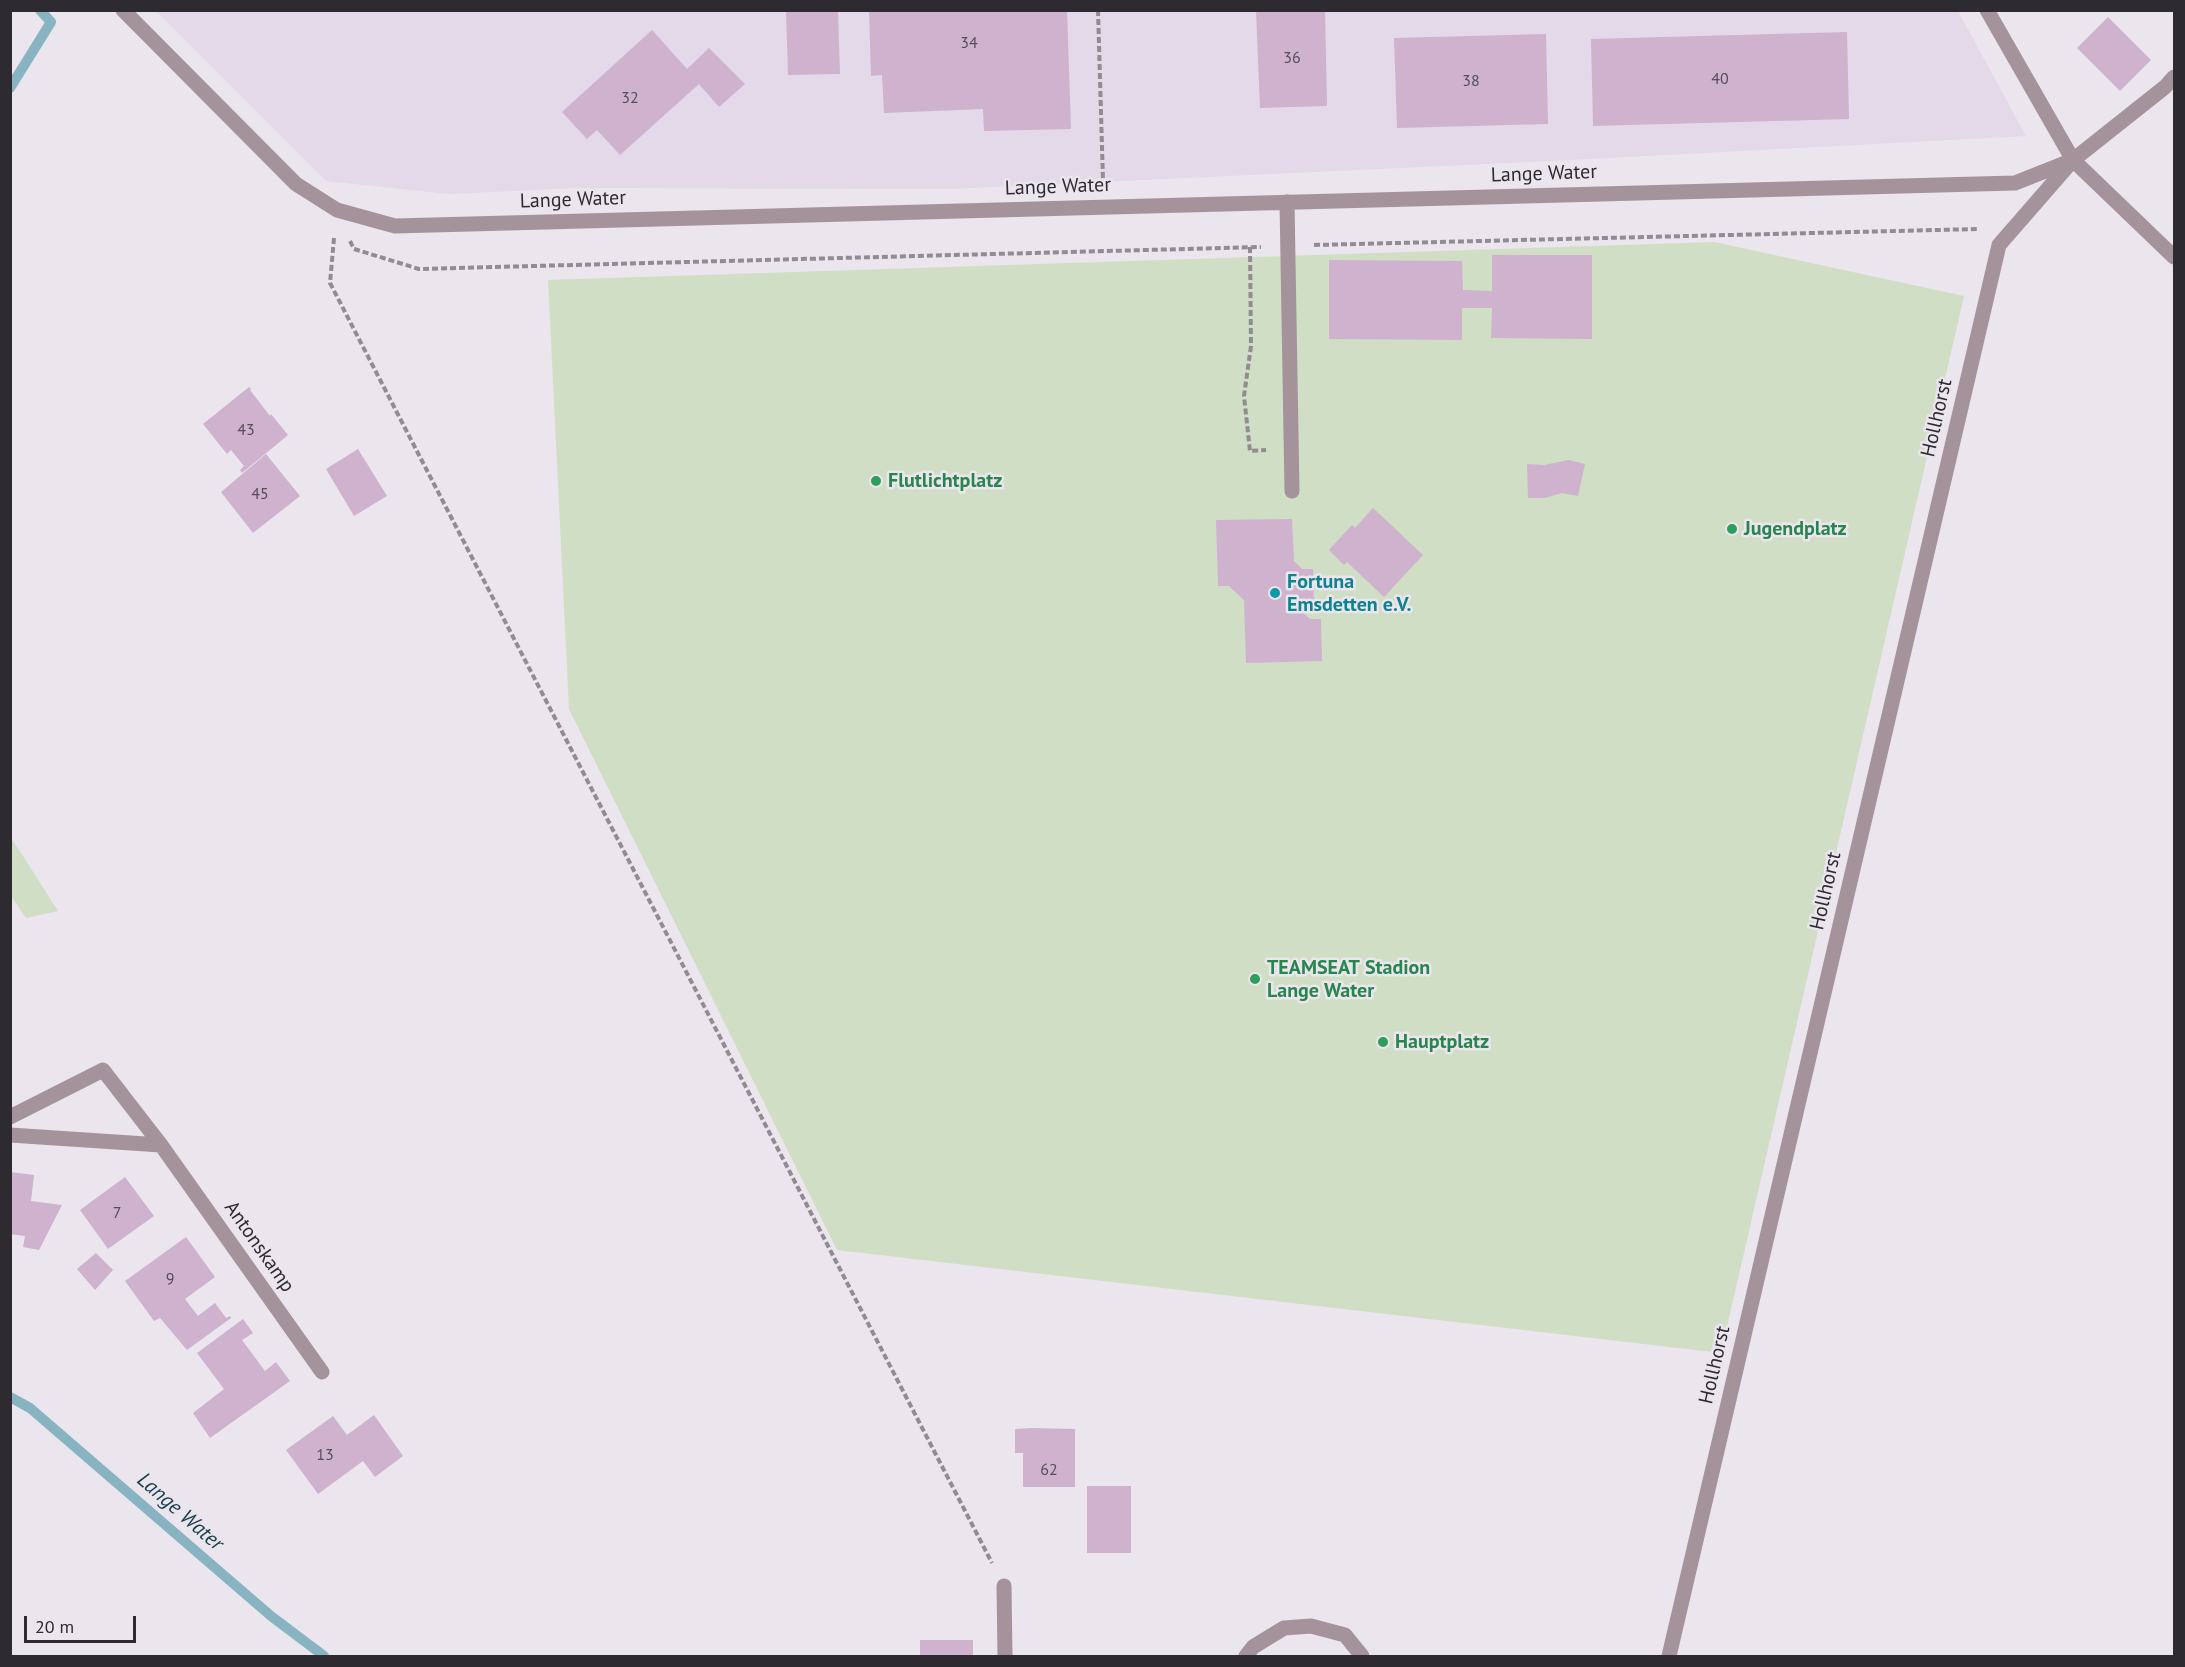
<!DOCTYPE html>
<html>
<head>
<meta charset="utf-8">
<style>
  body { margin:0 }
  #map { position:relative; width:2185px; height:1667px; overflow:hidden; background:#ebe5ee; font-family:"PT Sans",sans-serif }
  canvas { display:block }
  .frame { position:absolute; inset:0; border:12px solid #2d2b2f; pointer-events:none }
  .scale { position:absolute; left:24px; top:1616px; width:112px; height:27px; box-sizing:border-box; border:3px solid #2d2b2f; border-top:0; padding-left:8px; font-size:18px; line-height:21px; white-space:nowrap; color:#2d2b2f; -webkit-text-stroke:4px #ebe5ee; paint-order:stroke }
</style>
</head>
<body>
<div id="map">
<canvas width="2185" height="1667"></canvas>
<div class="frame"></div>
<div class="scale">20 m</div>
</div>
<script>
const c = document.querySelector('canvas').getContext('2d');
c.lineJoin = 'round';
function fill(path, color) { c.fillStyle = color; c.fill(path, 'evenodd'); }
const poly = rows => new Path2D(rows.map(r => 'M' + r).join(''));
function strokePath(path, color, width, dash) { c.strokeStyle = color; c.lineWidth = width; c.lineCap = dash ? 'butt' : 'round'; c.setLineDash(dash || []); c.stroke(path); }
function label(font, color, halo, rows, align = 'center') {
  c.font = font + ' "PT Sans",sans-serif'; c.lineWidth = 5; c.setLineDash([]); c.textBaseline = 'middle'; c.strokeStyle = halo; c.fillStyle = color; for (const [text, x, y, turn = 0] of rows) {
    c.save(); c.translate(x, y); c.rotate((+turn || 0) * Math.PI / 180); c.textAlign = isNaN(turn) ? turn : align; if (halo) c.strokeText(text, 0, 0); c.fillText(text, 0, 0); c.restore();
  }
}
fill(poly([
  [156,11,1958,11,2026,136,1571,160,951,189,577,188,449,194,326,181]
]), '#e3d9e8');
fill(poly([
  [1714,242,1964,296,1721,1353,837,1250,569,709,548,280],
  [10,837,23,856,58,911,26,918,11,896]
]), '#d0dec6');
strokePath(poly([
  [10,88,51,22,40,10],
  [10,1397,30,1408,271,1616,324,1656]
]), '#88b4c1', 10);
fill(poly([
  [786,10,838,10,840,74,788,75],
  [869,10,1067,10,1071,129,984,131,983,109,884,113,882,75,871,76],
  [1256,10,1325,10,1327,106,1260,108],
  [2108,17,2151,60,2120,91,2077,48],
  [652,30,687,69,709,48,745,84,719,107,699,84,620,155,597,130,587,139,562,112],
  [1847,32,1849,119,1593,126,1591,39],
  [1546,34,1548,124,1397,128,1394,38],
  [1492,255,1592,255,1592,339,1491,338,1492,308,1462,308,1462,340,1329,339,1329,260,1462,261,1463,290,1492,291],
  [249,387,251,389,250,390,270,416,271,414,288,435,242,473,240,470,244,466,231,450,227,454,203,424],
  [358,449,387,496,354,516,326,469],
  [266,454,300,496,253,533,221,492],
  [1569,460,1585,464,1578,496,1562,493,1545,498,1528,498,1527,464,1544,465],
  [1373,508,1423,555,1384,597,1347,562,1344,565,1329,550,1352,525,1355,528],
  [1292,519,1294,561,1302,569,1313,569,1314,606,1303,606,1301,611,1310,619,1321,619,1322,661,1246,663,1244,600,1229,586,1218,586,1216,520],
  [10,1172,34,1175,31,1201,62,1205,39,1250,23,1247,25,1236,10,1234],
  [125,1177,154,1216,108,1249,80,1210],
  [186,1237,215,1277,185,1299,198,1316,215,1303,226,1318,230,1316,231,1318,187,1350,160,1318,154,1321,125,1281],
  [96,1253,113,1270,95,1290,77,1269],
  [243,1319,253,1333,242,1340,265,1371,276,1362,290,1381,210,1438,193,1413,224,1389,197,1353],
  [374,1415,403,1456,375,1477,363,1461,318,1494,286,1450,333,1416,347,1435],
  [1032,1428,1075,1429,1075,1487,1023,1487,1023,1453,1015,1453,1015,1429],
  [1087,1486,1131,1486,1131,1553,1087,1553],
  [920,1640,973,1640,973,1656,920,1656]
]), '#ceb2ce');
strokePath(poly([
  [1098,10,1103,181],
  [334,238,330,283,992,1563],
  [350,241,354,249,419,269,1261,247],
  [1314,245,1978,229],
  [1250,247,1251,346,1244,396,1250,451,1266,450]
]), '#908c92', 4, [6, 3]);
strokePath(poly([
  [123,10,296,184,337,210,395,226,2015,183,2073,160],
  [1987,10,2073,160,2174,257],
  [1287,202,1292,491],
  [10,1117,103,1070,161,1145,322,1372],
  [10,1135,161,1145],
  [1004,1586,1005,1656],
  [1246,1656,1253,1647,1284,1628,1311,1626,1345,1635,1362,1656],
  [1669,1656,1999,245,2073,160,2165,87,2174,77]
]), '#a4939b', 15);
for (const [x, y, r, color] of [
  [876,481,6,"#2e9e5b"],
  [1732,529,6,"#2e9e5b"],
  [1275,593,6,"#0f9aa8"],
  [1255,979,6,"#2e9e5b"],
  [1383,1042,6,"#2e9e5b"]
]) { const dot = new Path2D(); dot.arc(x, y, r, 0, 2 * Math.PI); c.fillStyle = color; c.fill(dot); strokePath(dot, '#ebe5ee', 2); }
label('16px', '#554d57', null, [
  ["34",969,43],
  ["36",1292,58],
  ["40",1720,79],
  ["38",1471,81],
  ["32",630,98],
  ["43",246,430],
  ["45",260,494],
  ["7",117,1213],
  ["9",170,1279],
  ["13",325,1455],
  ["62",1049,1470]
]);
label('20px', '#2d2b2f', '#ebe5ee', [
  ["Lange Water",1544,174,-2],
  ["Lange Water",1058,187,-2],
  ["Lange Water",573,200,-2],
  ["Hollhorst",1937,418,-77],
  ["Hollhorst",1826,891,-77],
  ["Antonskamp",259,1247,55],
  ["Hollhorst",1715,1365,-77]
]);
label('bold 20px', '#27864d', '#ebe5ee', [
  ["Flutlichtplatz",888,481],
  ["Jugendplatz",1744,529],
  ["TEAMSEAT Stadion",1267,968],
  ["Lange Water",1267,991],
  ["Hauptplatz",1395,1042]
], 'left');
label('bold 20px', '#0d838f', '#ebe5ee', [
  ["Fortuna",1287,582],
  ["Emsdetten e.V.",1287,605]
], 'left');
label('italic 21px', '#153e48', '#ebe5ee', [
  ["Lange Water",180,1512,41]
]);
</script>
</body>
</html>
